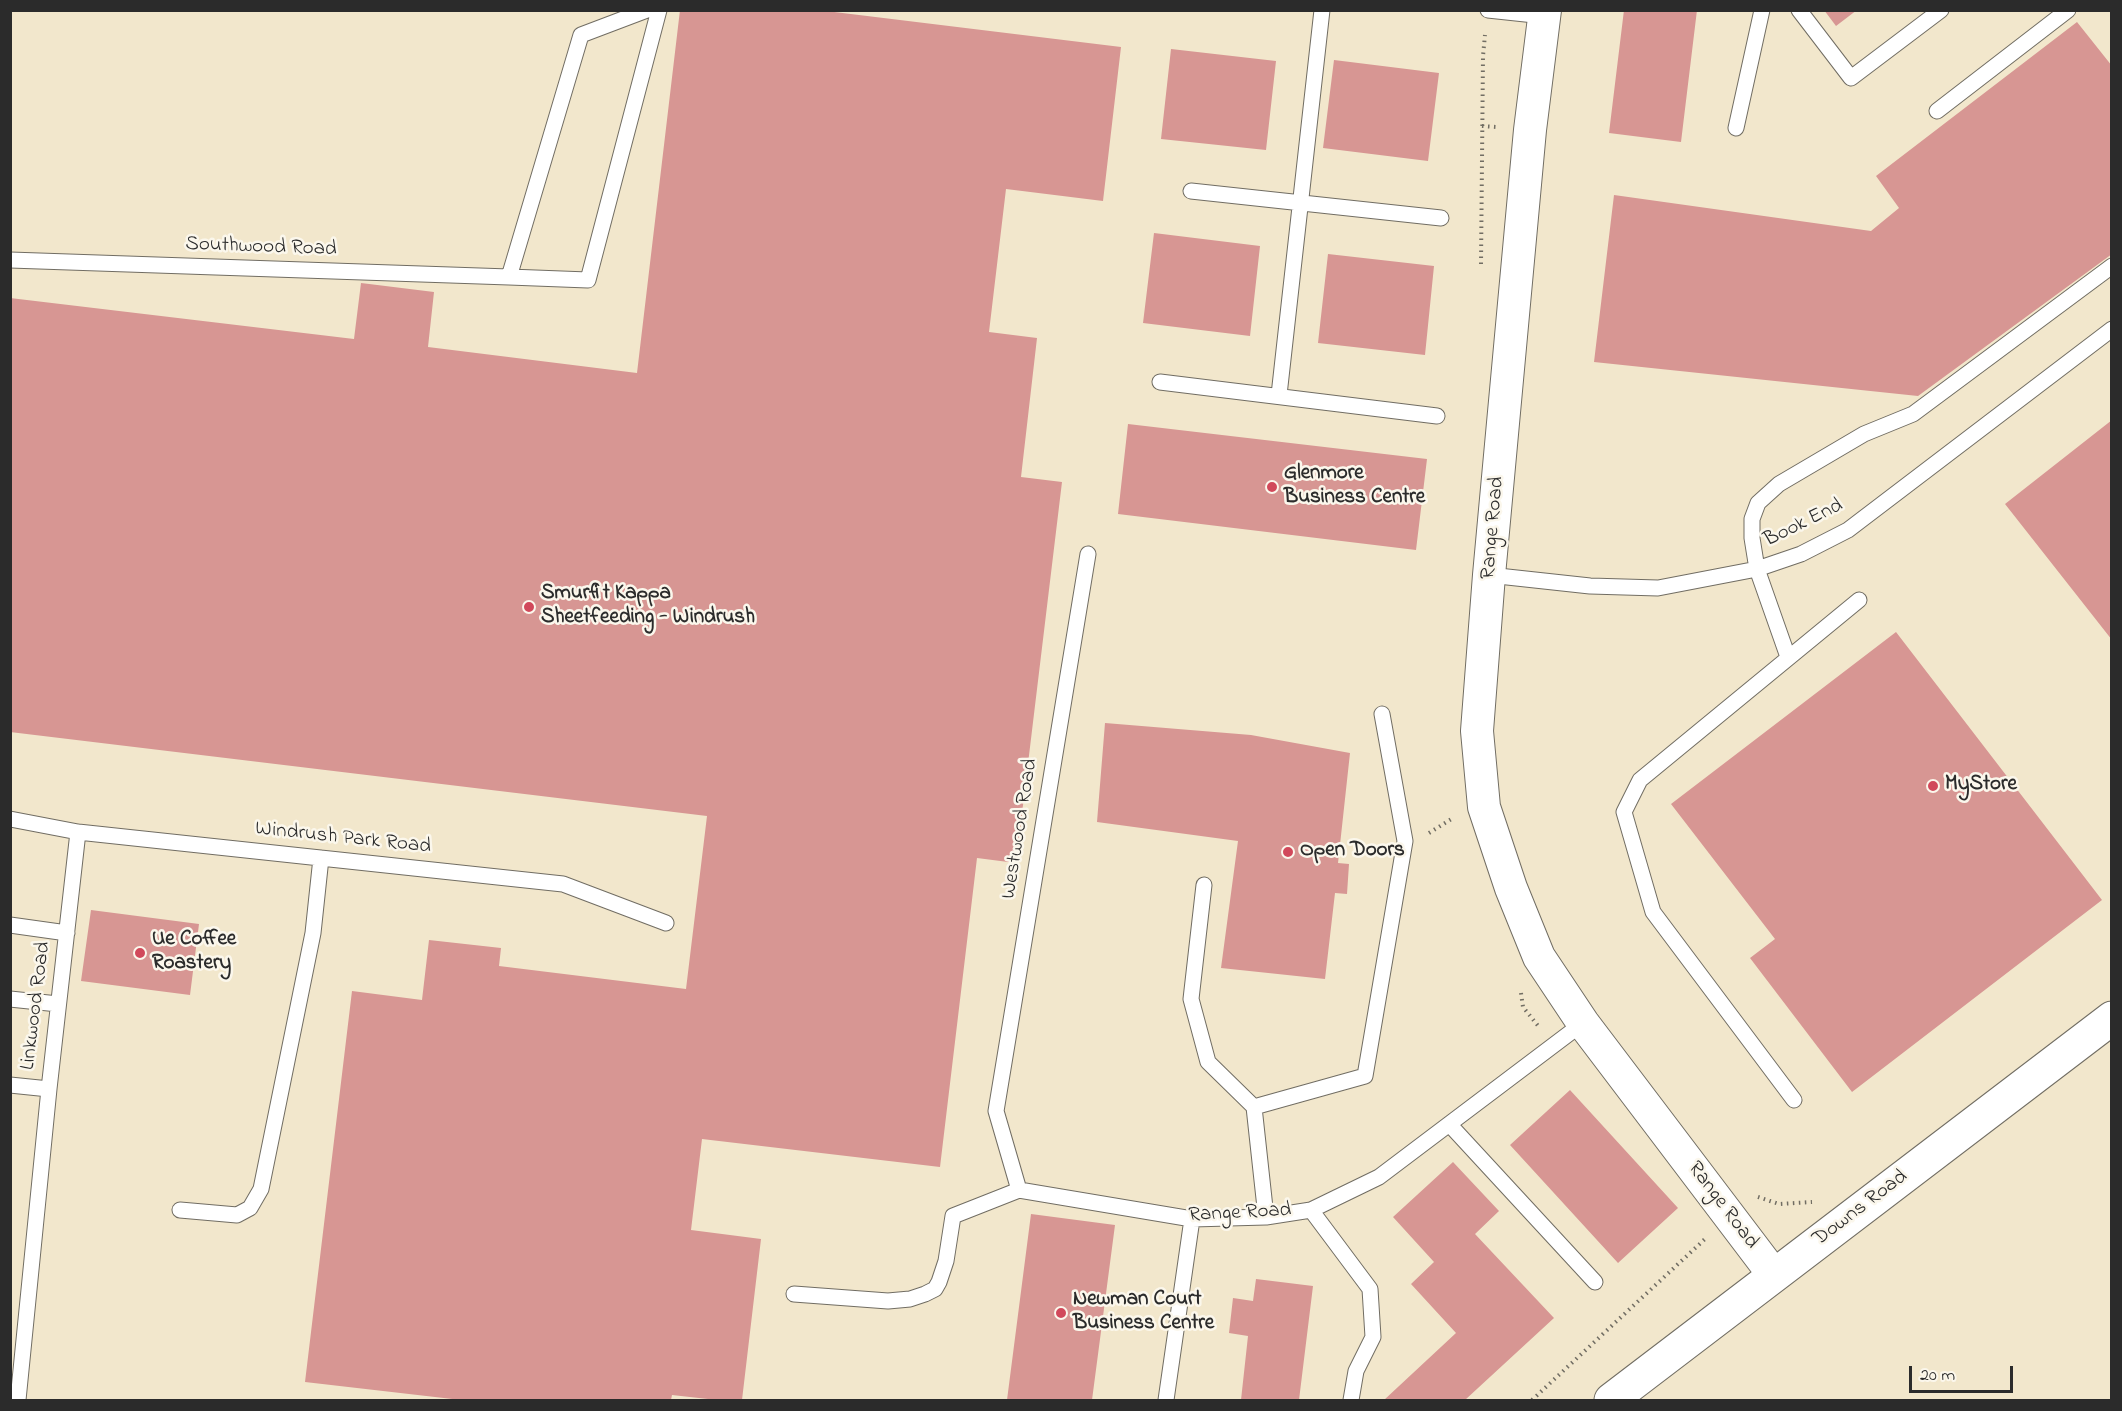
<!DOCTYPE html>
<html>
<head>
<meta charset="utf-8">
<style>
  body { margin:0 }
  #map { position:relative; width:2122px; height:1411px; overflow:hidden; background:#f2e7cc; font-family:"Indie Flower",sans-serif }
  canvas { display:block }
  .frame { position:absolute; inset:0; border:12px solid #2b2b2b; pointer-events:none }
  .scale { position:absolute; left:1909px; top:1366px; width:104px; height:27px; box-sizing:border-box; border:3px solid #2b2b2b; border-top:0; padding-left:8px; font-size:18px; line-height:21px; white-space:nowrap; color:#2b2b2b; -webkit-text-stroke:4px #fbf7ec; paint-order:stroke }
</style>
</head>
<body>
<div id="map">
<canvas width="2122" height="1411"></canvas>
<div class="frame"></div>
<div class="scale">20 m</div>
</div>
<script>
const c = document.querySelector('canvas').getContext('2d');
c.lineJoin = 'round';
function fill(path, color) { c.fillStyle = color; c.fill(path, 'evenodd'); }
const poly = rows => new Path2D(rows.map(r => 'M' + r).join(''));
function strokePath(path, color, width, dash) { c.strokeStyle = color; c.lineWidth = width; c.lineCap = dash ? 'butt' : 'round'; c.setLineDash(dash || []); c.stroke(path); }
function label(font, color, halo, rows, align = 'center') {
  c.font = font + ' "Indie Flower",sans-serif'; c.lineWidth = 5; c.setLineDash([]); c.textBaseline = 'middle'; c.strokeStyle = halo; c.fillStyle = color; for (const [text, x, y, turn = 0] of rows) {
    c.save(); c.translate(x, y); c.rotate((+turn || 0) * Math.PI / 180); c.textAlign = isNaN(turn) ? turn : align; if (halo) c.strokeText(text, 0, 0); c.fillText(text, 0, 0); c.restore();
  }
}
fill(poly([
  [680,10,818,10,1121,47,1103,201,1006,189,989,332,1037,338,1021,477,1062,482,1016,863,977,858,940,1167,702,1139,691,1230,761,1239,742,1400,717,1400,672,1395,671,1400,461,1400,305,1382,352,991,422,1000,429,940,501,948,499,966,686,989,707,816,10,732,10,298,354,339,361,283,434,292,428,347,637,373],
  [1624,10,1697,10,1681,142,1609,133],
  [1824,10,1857,10,1836,26],
  [2077,22,2112,66,2112,254,1918,396,1594,362,1614,195,1871,231,1899,208,1876,176],
  [1171,49,1276,61,1266,150,1161,139],
  [1334,60,1439,73,1428,161,1323,148],
  [1154,233,1260,246,1250,336,1143,323],
  [1328,254,1434,266,1425,355,1318,343],
  [2112,420,2112,640,2005,504],
  [1128,424,1427,459,1416,550,1118,514],
  [1896,632,2102,900,1852,1092,1750,958,1775,939,1671,804],
  [1105,723,1251,735,1350,753,1338,863,1349,864,1347,894,1335,893,1325,979,1221,968,1238,841,1097,822],
  [91,910,199,924,190,995,81,981],
  [1570,1090,1678,1208,1618,1263,1510,1145],
  [1453,1162,1499,1211,1475,1234,1554,1318,1465,1400,1384,1400,1456,1333,1411,1284,1434,1262,1393,1217],
  [1031,1214,1115,1225,1092,1400,1007,1400],
  [1256,1279,1313,1286,1299,1400,1241,1400,1248,1336,1229,1333,1233,1298,1253,1301]
]), '#d79693');
const service = poly([
  [647,10,581,35,509,277,588,280,659,10],
  [1488,10,1544,16],
  [1799,10,1851,78,1941,10],
  [1937,111,2068,10],
  [1736,128,1762,10],
  [1191,191,1441,218],
  [10,260,509,277],
  [1160,382,1437,416],
  [1279,395,1322,10],
  [1489,575,1590,586,1658,588,1757,569,1801,554,1848,530,2112,329],
  [1788,657,1757,569,1752,538,1752,519,1758,503,1779,484,1864,434,1913,414,2112,266],
  [10,819,78,832,563,884,666,923],
  [1204,885,1191,999,1208,1062,1254,1107,1266,1217],
  [10,925,67,933],
  [10,999,58,1004],
  [10,1085,49,1089],
  [1794,1100,1653,912,1624,812,1640,780,1859,600],
  [1254,1107,1365,1076,1405,841,1382,714],
  [1450,1125,1595,1282],
  [1019,1190,1192,1219,1266,1217,1311,1210,1379,1177,1583,1023],
  [180,1210,237,1215,250,1208,261,1189,313,933,321,858],
  [1311,1210,1370,1289,1373,1337,1356,1371,1351,1400],
  [794,1294,888,1301,910,1299,925,1294,935,1289,939,1282,946,1261,953,1216,1019,1190,996,1111,1088,554],
  [18,1400,49,1089,78,832],
  [1166,1400,1192,1219]
]);
const minor = poly([
  [1545,10,1530,130,1489,575,1477,731,1484,807,1511,888,1539,957,1583,1023,1774,1275]
]);
const tertiary = poly([
  [1611,1400,2112,1018]
]);
strokePath(service, '#716d63', 17);
strokePath(minor, '#716d63', 34);
strokePath(tertiary, '#716d63', 35);
strokePath(poly([
  [1482,126,1496,127],
  [1481,264,1483,56,1485,35],
  [1429,833,1453,818],
  [1521,993,1523,1007,1539,1027],
  [1758,1197,1779,1204,1812,1202],
  [1532,1400,1705,1239]
]), '#716d63', 4, [1.5, 4.5]);
strokePath(service, '#fff', 15);
strokePath(minor, '#fff', 32);
strokePath(tertiary, '#fff', 33);
for (const [x, y, r, color] of [
  [1272,487,6,"#d1495b"],
  [529,607,6,"#d1495b"],
  [1933,786,6,"#d1495b"],
  [1288,852,6,"#d1495b"],
  [140,953,6,"#d1495b"],
  [1061,1313,6,"#d1495b"]
]) { const dot = new Path2D(); dot.arc(x, y, r, 0, 2 * Math.PI); c.fillStyle = color; c.fill(dot); strokePath(dot, '#fbf7ec', 2); }
label('21px', '#2b2b2b', '#fbf7ec', [
  ["Southwood Road",261,248,2],
  ["Book End",1804,524,-26],
  ["Range Road",1494,528,-85],
  ["Westwood Road",1021,829,-81],
  ["Windrush Park Road",343,839,6],
  ["Linkwood Road",37,1006,-83],
  ["Range Road",1722,1206,53],
  ["Downs Road",1861,1209,-37],
  ["Range Road",1240,1214,-3]
]);
label('bold 21px', '#2b2b2b', '#fbf7ec', [
  ["Glenmore",1284,475],
  ["Business Centre",1284,499],
  ["Smurfit Kappa",541,595],
  ["Sheetfeeding - Windrush",541,619],
  ["MyStore",1945,786],
  ["Open Doors",1300,852],
  ["Ue Coffee",152,941],
  ["Roastery",152,965],
  ["Newman Court",1073,1301],
  ["Business Centre",1073,1325]
], 'left');
</script>
</body>
</html>
